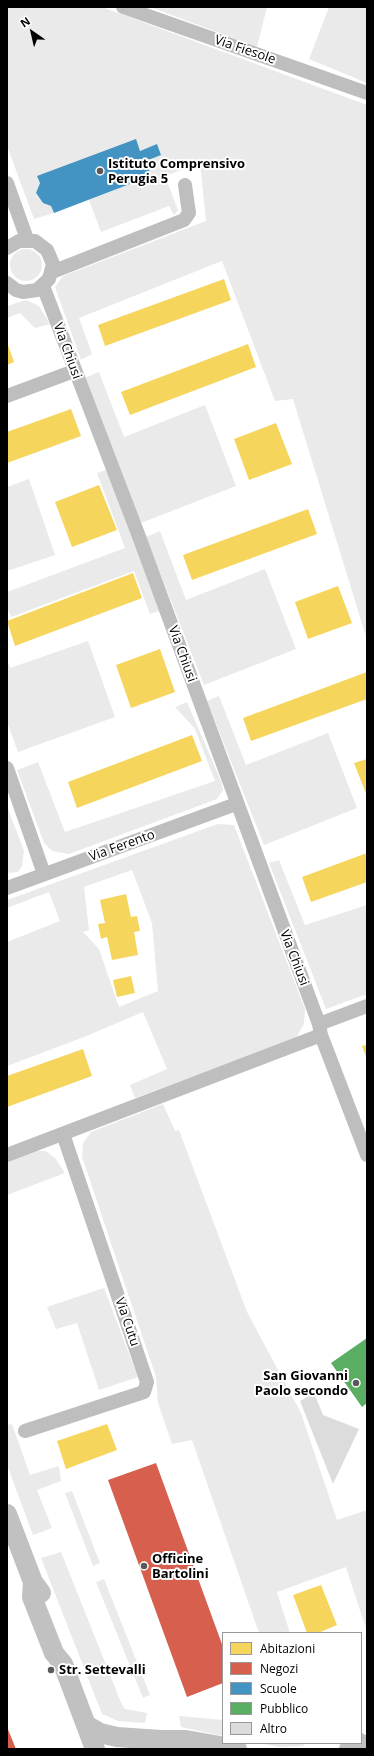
<!DOCTYPE html>
<html>
<head>
<meta charset="utf-8">
<style>
  body { margin:0 }
  #map { position:relative; width:374px; height:1756px; overflow:hidden; background:#fff; font-family:"Open Sans",sans-serif }
  canvas { display:block }
  .frame { position:absolute; inset:0; border:8px solid #000; pointer-events:none }
  .legend { position:absolute; left:222px; top:1632px; width:140px; height:112px; box-sizing:border-box; background:#fff; border:1px solid #999; margin:0; padding:5px 7px; list-style:none; font-size:12px; color:#000 }
  .legend li { display:flex; align-items:center; gap:8px; height:20px }
  .legend b { width:20px; border:1px solid #999 }
  .north { position:absolute; left:12px; top:12px; width:40px; height:40px; -webkit-text-stroke:3px #fff; paint-order:stroke; rotate:326deg; font-size:11px; font-weight:700; line-height:16px; text-align:center; color:#000 }
  .north::after { content:''; display:block; margin:auto; width:14px; height:18px; background:#000; clip-path:polygon(50% 0,100% 100%,50% 72%,0 100%) }
</style>
</head>
<body>
<div id="map">
<canvas width="374" height="1756"></canvas>
<div class="frame"></div>
<ul class="legend">
<li><b style="height:11px;background:#f6d55c"></b>Abitazioni</li>
<li><b style="height:11px;background:#d6604d"></b>Negozi</li>
<li><b style="height:11px;background:#4393c3"></b>Scuole</li>
<li><b style="height:11px;background:#5aae61"></b>Pubblico</li>
<li><b style="height:11px;background:#dcdcdc"></b>Altro</li>
</ul>
<div class="north">N</div>
</div>
<script>
const c = document.querySelector('canvas').getContext('2d');
c.lineJoin = 'round';
function fill(path, color) { c.fillStyle = color; c.fill(path, 'evenodd'); }
const poly = rows => new Path2D(rows.map(r => 'M' + r).join(''));
function strokePath(path, color, width, dash) { c.strokeStyle = color; c.lineWidth = width; c.lineCap = dash ? 'butt' : 'round'; c.setLineDash(dash || []); c.stroke(path); }
function label(font, color, halo, rows, align = 'center') {
  c.font = font + ' "Open Sans",sans-serif'; c.lineWidth = 4; c.setLineDash([]); c.textBaseline = 'middle'; c.strokeStyle = halo; c.fillStyle = color; for (const [text, x, y, turn = 0] of rows) {
    c.save(); c.translate(x, y); c.rotate((+turn || 0) * Math.PI / 180); c.textAlign = isNaN(turn) ? turn : align; if (halo) c.strokeText(text, 0, 0); c.fillText(text, 0, 0); c.restore();
  }
}
fill(poly([
  [7,7,102,7,367,105,367,640,293,399,275,401,222,261,79,318,92,354,81,360,55,287,63,276,206,221,200,163,165,176,178,210,174,215,169,206,101,232,89,200,151,176,146,161,161,155,157,145,40,183,36,194,43,203,51,206,54,213,34,219,7,146],
  [150,7,267,7,257,47],
  [329,7,367,7,367,83,309,59],
  '10 265a16 16 0 1 1 32 0a16 16 0 1 1-32 0Z',
  [26,300,39,306,50,324,35,328,20,313,7,318,7,306],
  [99,372,124,437,205,405,236,486,141,523,85,378],
  [107,470,159,611,150,614,134,571,11,617,7,607,7,592,125,548,97,473],
  [29,479,55,555,7,571,7,487],
  [160,531,186,600,265,569,296,649,204,685,146,537],
  [88,641,115,717,18,752,7,722,7,659,10,668],
  [219,696,246,765,328,733,357,808,264,845,207,701],
  [187,702,221,781,223,790,217,799,69,854,52,851,44,843,17,770,38,762,65,832,215,781,195,729,175,707],
  [7,806,24,851,22,866,18,872,7,873],
  [218,824,234,825,305,1009,304,1024,296,1038,135,1098,130,1085,167,1069,143,1012,84,1037,7,1066,7,942,60,921,49,892,7,908,7,900],
  [132,870,152,923,158,991,119,1007,99,949,83,932,89,930,84,887],
  [279,860,305,925,367,905,367,994,326,1009,269,863],
  [163,1104,175,1131,179,1130,247,1312,301,1413,337,1520,367,1510,367,1632,346,1567,277,1592,290,1633,259,1633,192,1440,172,1444,158,1403,156,1377,82,1157,83,1143,91,1132],
  [35,1151,46,1151,55,1158,65,1173,7,1195,7,1161],
  [104,1288,138,1377,99,1390,77,1323,56,1329,47,1307],
  [12,1424,30,1475,59,1466,61,1481,37,1490,52,1528,33,1535,7,1465,7,1425],
  [72,1491,100,1563,93,1566,65,1493],
  [61,1552,122,1705,125,1709,147,1713,145,1723,118,1721,102,1714,41,1558],
  [104,1579,150,1695,143,1698,96,1582],
  [179,1716,223,1720,223,1736,181,1727],
  [259,1743,303,1743,304,1746,280,1747]
]), '#eaeaea');
fill(poly([
  [224,279,231,300,105,346,98,325],
  [7,342,14,362,7,365],
  [248,344,256,367,130,415,121,392],
  [71,409,81,436,7,463,7,432],
  [276,423,292,464,249,480,234,439],
  [99,485,117,530,72,547,55,502],
  [308,509,317,534,192,580,183,555],
  [133,573,142,598,15,646,7,621],
  [338,586,352,623,308,639,295,602],
  [160,649,175,692,131,708,116,665],
  [367,672,367,699,251,741,243,718],
  [192,735,202,761,77,808,68,782],
  [367,759,367,796,354,763],
  [367,853,367,882,311,902,302,877],
  [126,894,131,917,137,916,140,931,134,932,138,955,112,960,107,937,101,939,98,924,105,923,100,900],
  [131,976,135,993,117,997,113,980],
  [367,1045,367,1059,362,1046],
  [83,1049,92,1076,7,1107,7,1076],
  [107,1424,117,1450,66,1469,57,1441],
  [321,1585,337,1625,318,1633,307,1633,293,1595]
]), '#f6d55c');
fill(poly([
  [156,1463,223,1647,223,1683,187,1697,108,1480],
  [7,1727,16,1749,7,1749]
]), '#d6604d');
fill(poly([
  [136,139,140,151,157,144,161,155,146,161,151,176,54,213,51,206,43,203,36,193,40,183,37,176]
]), '#4393c3');
fill(poly([
  [367,1338,367,1403,362,1407,331,1363]
]), '#5aae61');
fill(poly([
  [314,1393,323,1415,359,1429,333,1484,300,1401]
]), '#dcdcdc');
strokePath(poly([
  [123,7,367,93],
  [7,183,27,239],
  [7,248,19,241,35,241,47,250,53,264,49,279,37,290,23,292,16,290,7,283],
  [52,272,184,220,189,213,185,185],
  [43,286,138,534,319,1024,321,1035,367,1155],
  [7,396,74,371],
  [7,768,44,874],
  [7,888,236,804],
  [319,1024,367,1006],
  [7,1155,321,1035],
  [25,1431,144,1392,147,1382,63,1134]
]), '#bebebe', 14);
strokePath(poly([
  [7,1514,33,1582,41,1593],
  [33,1582,32,1597,54,1653,63,1664,95,1749],
  [86,1725,100,1733,117,1737,161,1740,186,1740,237,1749],
  [349,1749,360,1743]
]), '#c1c1c1', 20);
for (const [x, y, r, color] of [
  [100,171,4,"#595959"],
  [356,1383,4,"#595959"],
  [144,1566,4,"#595959"],
  [51,1670,4,"#595959"]
]) { const dot = new Path2D(); dot.arc(x, y, r, 0, 2 * Math.PI); c.fillStyle = color; c.fill(dot); strokePath(dot, '#fff', 1.5); }
label('13px', '#000', '#fff', [
  ["Via Fiesole",245,50,19],
  ["Via Chiusi",67,351,70],
  ["Via Chiusi",182,654,70],
  ["Via Ferento",122,846,-20],
  ["Via Chiusi",294,958,69],
  ["Via Cutu",127,1322,71]
]);
label('bold 13px', '#000', '#fff', [
  ["Istituto Comprensivo",108,164],
  ["Perugia 5",108,179],
  ["San Giovanni",348,1376,"right"],
  ["Paolo secondo",348,1391,"right"],
  ["Officine",152,1559],
  ["Bartolini",152,1574],
  ["Str. Settevalli",59,1670]
], 'left');
</script>
</body>
</html>
